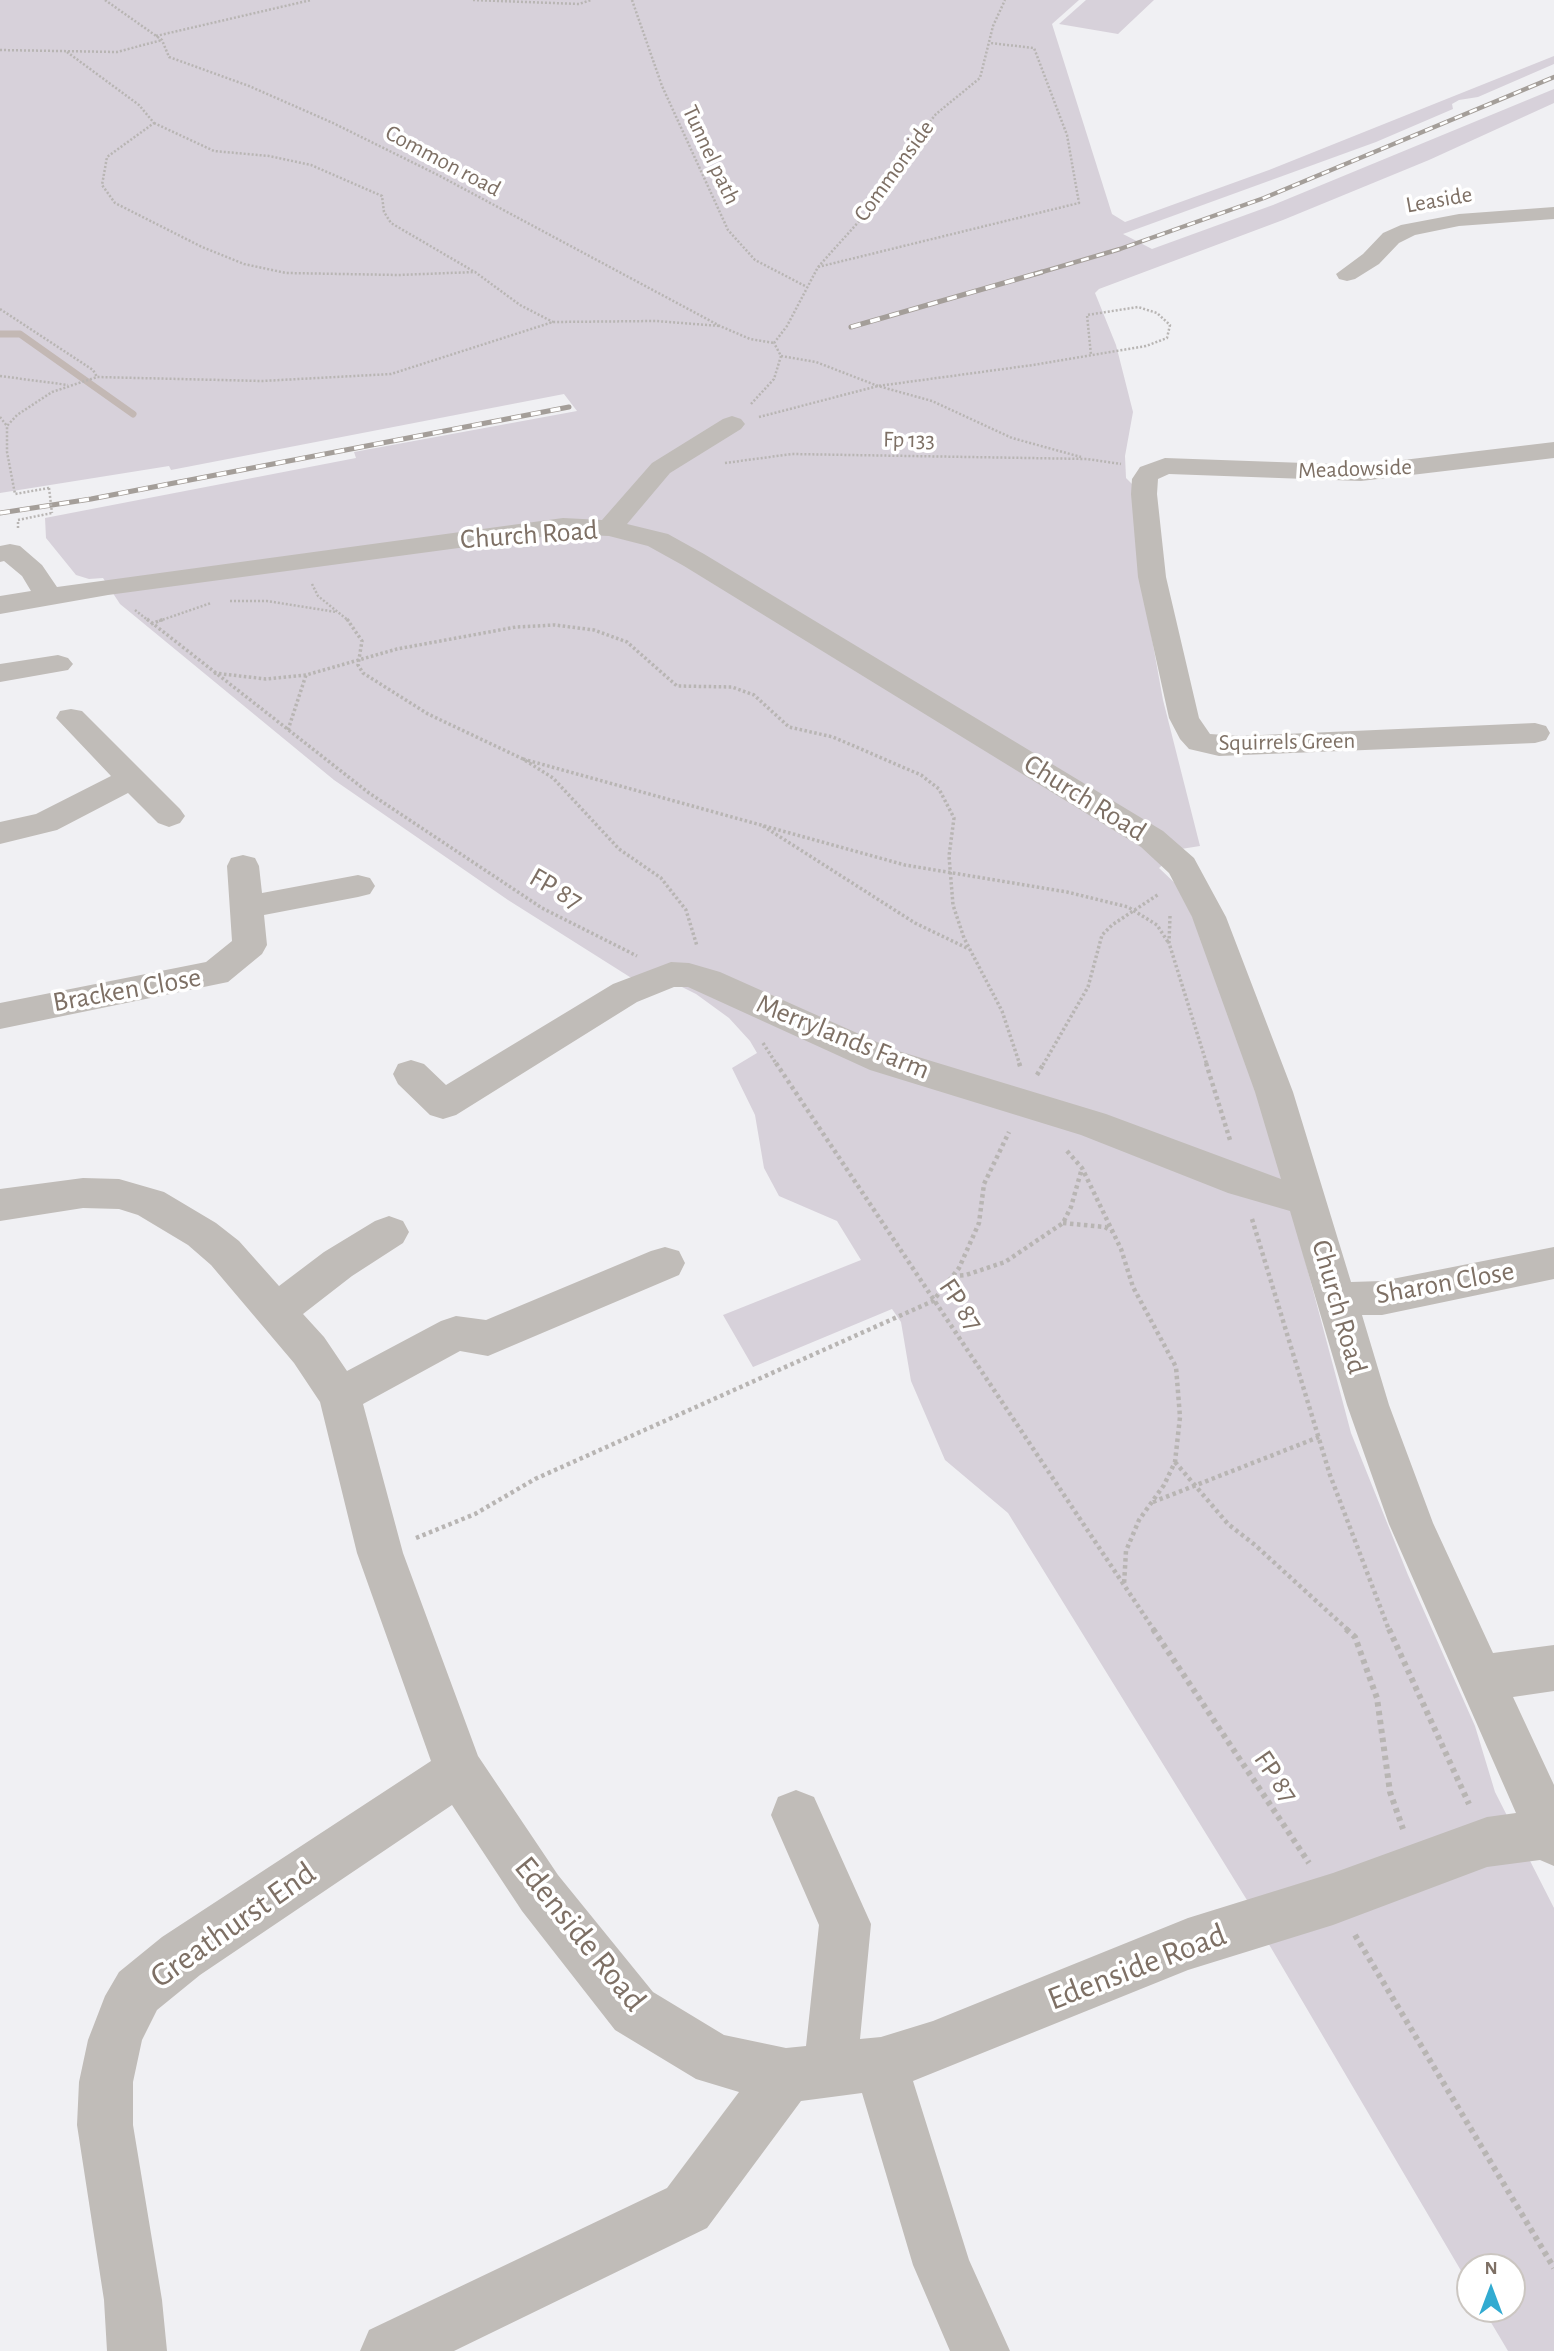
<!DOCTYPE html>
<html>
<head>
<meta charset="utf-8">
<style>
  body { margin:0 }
  #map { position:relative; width:1554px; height:2351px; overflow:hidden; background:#f0f0f3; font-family:"Alegreya Sans",sans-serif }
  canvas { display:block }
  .north { position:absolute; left:1456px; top:2253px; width:70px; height:70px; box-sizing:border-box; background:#fff; border:2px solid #cbc6c1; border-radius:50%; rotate:0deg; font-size:19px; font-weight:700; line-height:28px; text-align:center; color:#7e7065 }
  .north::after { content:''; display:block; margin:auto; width:24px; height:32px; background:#32abd1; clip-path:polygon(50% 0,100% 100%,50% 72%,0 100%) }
</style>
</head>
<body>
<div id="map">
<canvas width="1554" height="2351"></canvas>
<div class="north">N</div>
</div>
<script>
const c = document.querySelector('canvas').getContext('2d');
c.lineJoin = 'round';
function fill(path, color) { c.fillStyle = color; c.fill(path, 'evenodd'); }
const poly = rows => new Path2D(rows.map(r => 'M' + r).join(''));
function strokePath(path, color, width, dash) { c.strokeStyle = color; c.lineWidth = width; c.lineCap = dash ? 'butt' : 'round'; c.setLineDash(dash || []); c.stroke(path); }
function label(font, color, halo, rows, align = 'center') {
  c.font = font + ' "Alegreya Sans",sans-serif'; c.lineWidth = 7; c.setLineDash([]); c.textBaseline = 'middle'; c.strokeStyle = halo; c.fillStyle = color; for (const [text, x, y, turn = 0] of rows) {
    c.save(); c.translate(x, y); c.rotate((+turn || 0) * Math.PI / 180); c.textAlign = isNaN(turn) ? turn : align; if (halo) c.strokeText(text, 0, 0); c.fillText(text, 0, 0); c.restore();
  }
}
fill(poly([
  [0,0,1079,0,1052,24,1112,214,1125,222,1269,170,1554,56,1554,64,1478,97,1459,100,1452,104,1453,109,1376,142,1123,234,1152,249,1273,205,1554,89,1554,103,1429,160,1283,220,1099,289,1095,293,1116,345,1133,412,1125,456,1126,478,1134,486,1137,556,1163,700,1200,846,1181,849,1159,868,1178,886,1197,927,1243,1047,1281,1170,1351,1433,1408,1575,1475,1726,1495,1792,1554,1908,1554,2351,1508,2351,1483,2309,1512,2309,1512,2267,1470,2267,1470,2286,1267,1941,1250,1905,1008,1513,945,1460,911,1381,901,1322,892,1309,753,1367,723,1315,861,1260,837,1221,779,1196,764,1168,755,1115,732,1068,757,1053,750,1041,729,1018,696,994,652,972,633,979,508,900,334,780,120,604,103,578,89,579,76,575,46,538,45,518,356,458,354,452,577,411,564,394,171,470,169,466,0,493],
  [1086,0,1154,0,1118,34,1059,24]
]), '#d7d1da');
strokePath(poly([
  [0,334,20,334,133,414]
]), '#c3b8b4', 7);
strokePath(poly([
  [105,0,162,40,169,57,249,86,333,123,438,175,720,326,750,339,774,343],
  [473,0,579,4,591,0],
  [632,0,662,86,728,230,755,260,807,287],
  [156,36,311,0],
  [0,50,117,52,162,40],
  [67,52,139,105,154,123,107,157,102,185,115,203,202,247,244,264,286,273,398,275,475,272,520,305,553,322],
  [154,123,214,151,269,156,311,165,382,196,384,212,391,223,473,271],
  [818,267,1079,203,1067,135,1034,48,990,43],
  [0,309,93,370,97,377],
  [774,343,787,326,818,267,871,208,898,162,936,114,980,78,993,26,1005,0],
  [781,356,816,362,878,386,932,401,1012,438,1081,457],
  [0,376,68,385],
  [751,404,774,379,781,356,774,343],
  [0,417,7,426],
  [759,417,878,386,1033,365,1146,346,1167,338,1170,325,1157,313,1138,307,1087,315,1091,355],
  [725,463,792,454,1087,459,1121,464],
  [49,488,15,494,7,452,7,426,17,415,52,392,97,377,262,381,391,374,553,322,656,321,720,326],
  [18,528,18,520,52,513],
  [312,584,318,596,349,621],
  [230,601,267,601,336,612],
  [135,610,149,621],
  [159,621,211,603]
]), '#b8b5b3', 2.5, [2, 2]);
strokePath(poly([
  [147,619,369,793,542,908,637,956],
  [347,619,362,641,358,665,363,673,428,714,523,759,553,778,619,849,661,878,686,910,697,946],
  [151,624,164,619],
  [214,673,266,679,306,675,397,649,516,627,555,625,594,630,627,642,677,686,732,687,754,695,789,727,833,737,921,775,939,789,954,818,949,856,953,905,964,938,1002,1011,1020,1065],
  [288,730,306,675],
  [523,759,905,865,1067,892,1128,907,1157,925,1168,942],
  [763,826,915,923,969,949],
  [1170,916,1169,943,1207,1065],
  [763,1043,777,1065],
  [1043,1065,1088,987,1102,935,1112,925,1159,894]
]), '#b8b5b3', 3.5, [2.5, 2.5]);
strokePath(poly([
  [776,1063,1154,1630],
  [1019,1063,1021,1069],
  [1206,1063,1230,1140],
  [1037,1075,1044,1063],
  [1067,1151,1082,1168,1121,1249,1133,1287,1176,1367,1180,1417,1175,1462,1164,1485,1139,1520,1126,1551,1124,1585],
  [1252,1219,1330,1475,1389,1630],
  [1063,1223,1105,1227,1113,1232],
  [953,1276,966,1275,1005,1262,1063,1223,1071,1207,1082,1168],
  [1175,1462,1228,1524,1255,1545,1348,1630],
  [1153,1502,1319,1437],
  [416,1538,475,1514,535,1479,933,1301,959,1268,979,1223,984,1184,1009,1132]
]), '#b8b5b3', 4.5, [3.5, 3.5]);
strokePath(poly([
  [1153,1629,1309,1863],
  [1346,1629,1355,1637,1377,1698,1390,1792,1403,1829],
  [1389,1629,1469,1804],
  [1355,1935,1554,2268]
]), '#b8b5b3', 6, [4.5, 4.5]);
fill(poly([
  [1554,207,1554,219,1459,226,1415,235,1399,243,1379,264,1355,279,1347,281,1339,279,1336,274,1363,254,1383,233,1401,225,1459,214,1554,207],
  [732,416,741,419,745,424,741,429,670,473,627,524,668,534,704,554,1163,831,1194,858,1226,917,1293,1092,1351,1282,1382,1281,1554,1247,1554,1279,1382,1315,1362,1315,1389,1405,1433,1523,1493,1653,1554,1645,1554,1691,1513,1697,1554,1785,1554,1866,1540,1860,1487,1867,1333,1925,1188,1970,913,2081,969,2260,1010,2351,950,2351,913,2265,862,2093,801,2101,707,2228,454,2351,360,2351,369,2330,667,2188,739,2092,696,2079,615,2030,522,1911,452,1805,200,1975,157,2010,142,2040,133,2082,133,2125,162,2300,167,2351,107,2351,104,2300,77,2125,79,2082,88,2040,105,1996,119,1972,162,1937,431,1761,357,1553,320,1402,294,1363,211,1265,188,1245,138,1215,119,1209,83,1208,0,1221,0,1189,83,1178,119,1179,164,1192,216,1223,239,1241,279,1286,324,1252,375,1221,389,1216,403,1221,409,1232,403,1243,352,1276,303,1314,324,1337,347,1371,441,1321,456,1316,486,1320,651,1251,665,1247,679,1251,685,1263,679,1275,488,1356,460,1351,363,1404,403,1553,478,1756,558,1875,653,1992,724,2035,786,2048,806,2046,819,1925,771,1815,778,1797,796,1790,814,1797,871,1924,860,2039,881,2037,933,2021,1188,1918,1333,1873,1487,1817,1516,1813,1389,1524,1347,1405,1290,1211,1228,1193,1081,1135,870,1070,688,987,674,987,637,1002,456,1115,443,1119,430,1115,398,1084,393,1074,398,1064,411,1060,424,1064,446,1085,613,984,671,962,689,963,720,972,895,1050,1106,1114,1281,1179,1255,1092,1192,917,1169,873,1141,847,684,566,648,546,609,536,563,534,108,595,0,614,0,596,31,591,22,576,4,561,0,562,0,546,10,544,20,546,42,565,57,587,563,518,602,520,652,463,723,419,732,416],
  [1554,442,1554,458,1361,481,1169,474,1158,479,1157,494,1166,577,1199,718,1210,734,1239,736,1535,723,1546,726,1550,733,1546,740,1535,743,1219,756,1189,749,1180,739,1169,718,1138,577,1131,494,1132,479,1140,467,1165,458,1361,465,1554,442],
  [58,655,68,658,73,664,68,670,0,682,0,664,58,655],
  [71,709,82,711,180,809,185,816,180,823,169,827,158,823,128,793,57,830,0,844,0,822,36,814,111,776,56,718,60,711,71,709],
  [243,855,255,858,259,866,262,893,358,875,370,878,375,886,370,894,358,897,264,915,267,945,262,954,228,982,0,1029,0,1003,206,962,232,941,227,866,231,858,243,855]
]), '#c0bcb8');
const railFar1 = poly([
  [1035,274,1120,249,1264,198,1554,77]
]);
const rail = poly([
  [851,327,1042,272],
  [0,513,91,499,569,407]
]);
strokePath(railFar1, '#a49e99', 4.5);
strokePath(rail, '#a49e99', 5);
strokePath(railFar1, '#fff', 2.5, [8]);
strokePath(rail, '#fff', 3.5, [10]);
strokePath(poly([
  [49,488,52,513]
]), '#b8b5b3', 2.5, [2, 2]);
label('23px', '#7e7065', '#fff', [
  ["Tunnel path",711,155,65],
  ["Common road",443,161,28],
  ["Commonside",894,171,-54],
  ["Leaside",1439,200,-10],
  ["Fp 133",909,440,1],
  ["Meadowside",1355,469,-2],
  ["Squirrels Green",1287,742,-1]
]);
label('28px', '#7e7065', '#fff', [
  ["Church Road",529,535,-4],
  ["Church Road",1085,798,32],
  ["FP 87",556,889,30],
  ["Bracken Close",127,990,-10],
  ["Merrylands Farm",843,1037,22],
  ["Sharon Close",1445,1283,-10],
  ["FP 87",961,1305,56],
  ["Church Road",1339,1307,74],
  ["FP 87",1276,1777,56]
]);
label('33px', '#7e7065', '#fff', [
  ["Greathurst End",233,1925,-35],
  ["Edenside Road",580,1934,51],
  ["Edenside Road",1137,1967,-21]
]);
</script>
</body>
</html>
